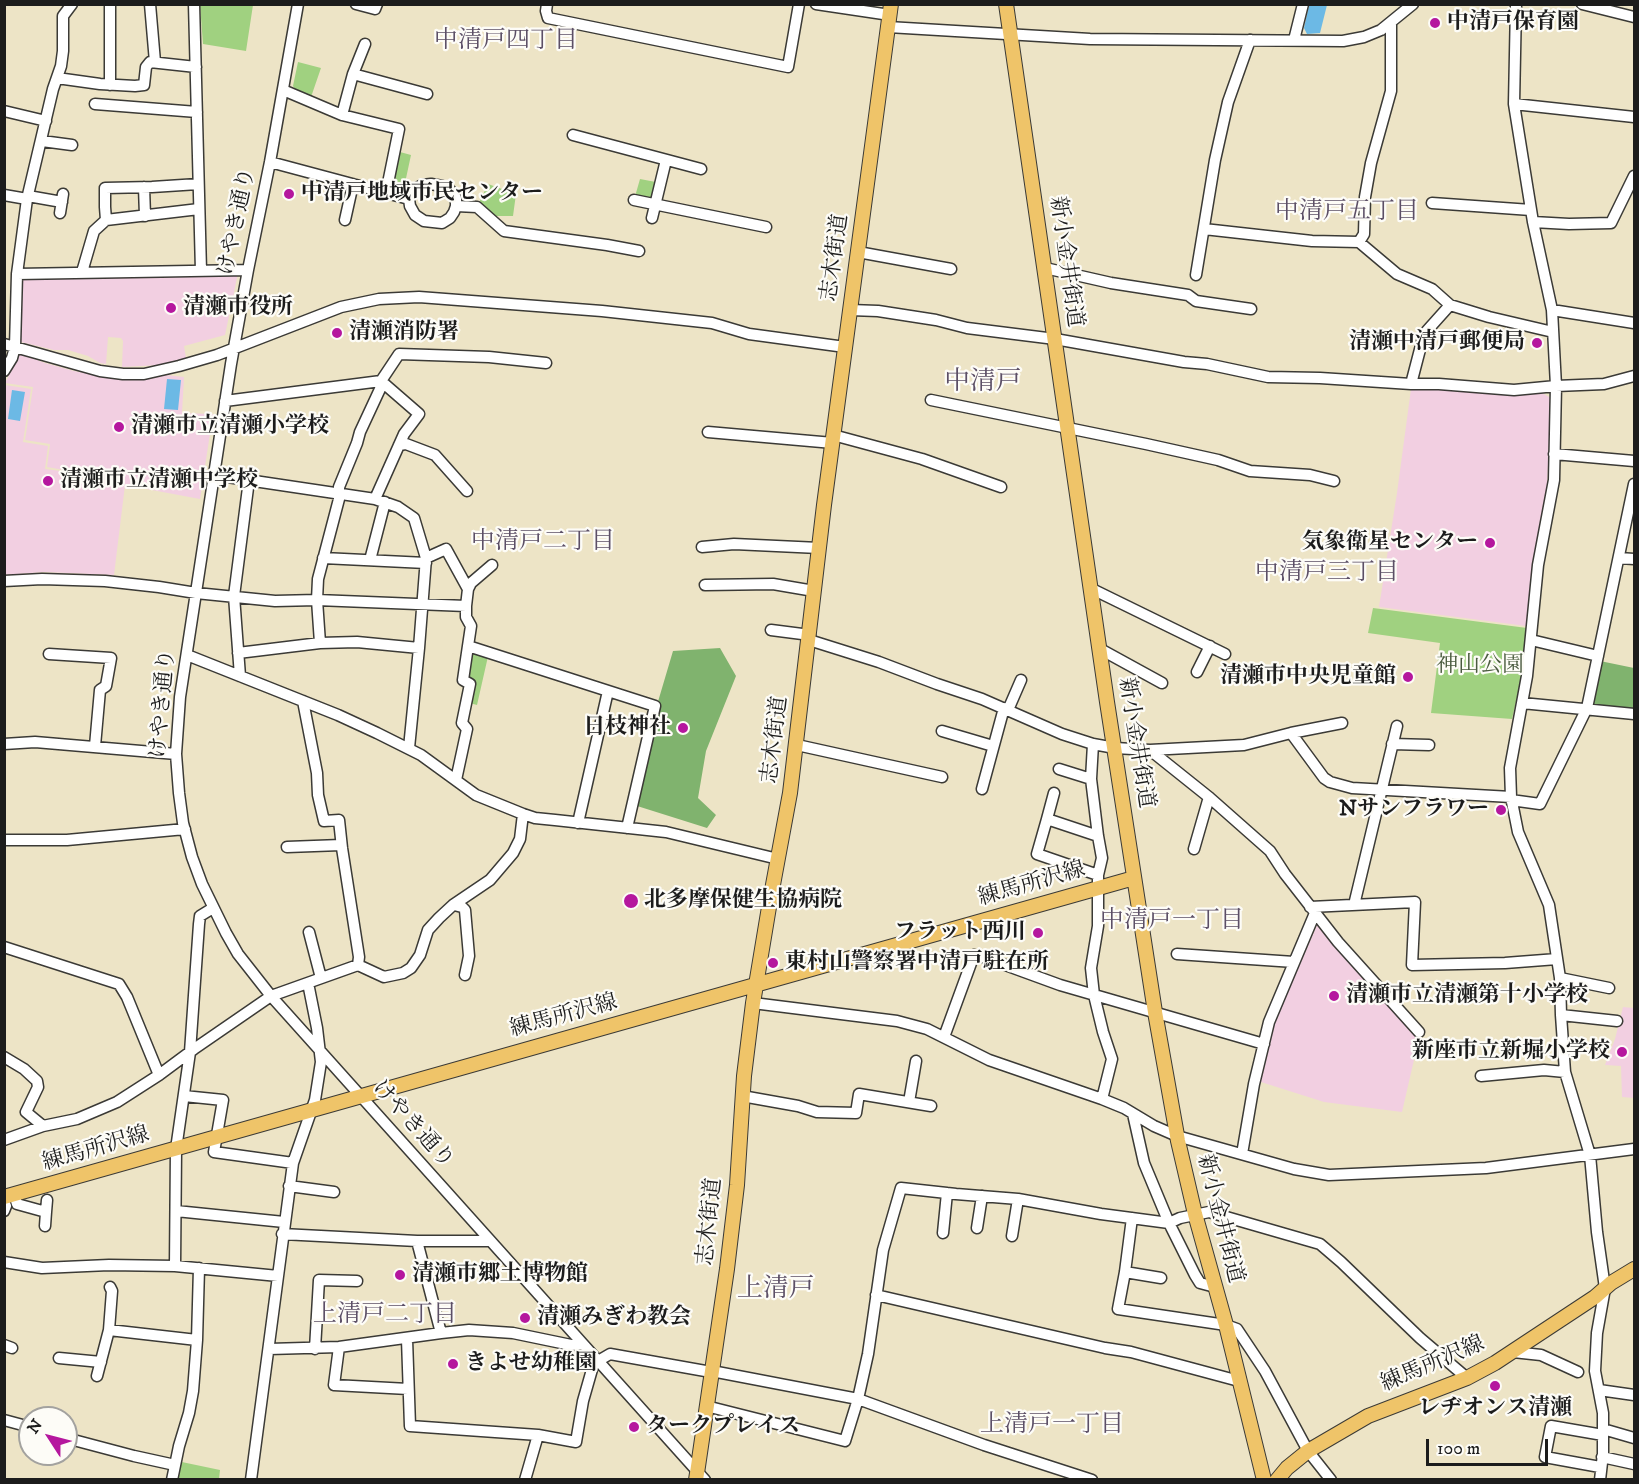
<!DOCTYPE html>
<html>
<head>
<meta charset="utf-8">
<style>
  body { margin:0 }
  #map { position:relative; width:1639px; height:1484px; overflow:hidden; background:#ede4c6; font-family:"IM FELL DW Pica",serif }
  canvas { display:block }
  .frame { position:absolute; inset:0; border:6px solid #1c1c1c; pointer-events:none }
  .north { position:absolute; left:18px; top:1406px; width:60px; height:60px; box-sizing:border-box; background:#fdfcf7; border:2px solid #a3a29f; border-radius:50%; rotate:306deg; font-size:16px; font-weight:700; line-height:24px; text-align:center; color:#1c1c1c }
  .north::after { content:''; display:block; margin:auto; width:21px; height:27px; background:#b5179e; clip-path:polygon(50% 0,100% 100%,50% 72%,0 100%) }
  .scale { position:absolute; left:1426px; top:1439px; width:122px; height:27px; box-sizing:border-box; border:3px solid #1c1c1c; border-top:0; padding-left:8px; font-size:18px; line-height:21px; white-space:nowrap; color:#1c1c1c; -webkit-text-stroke:4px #fdfcf7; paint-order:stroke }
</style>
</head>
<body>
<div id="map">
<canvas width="1639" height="1484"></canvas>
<div class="frame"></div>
<div class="north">N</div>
<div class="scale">100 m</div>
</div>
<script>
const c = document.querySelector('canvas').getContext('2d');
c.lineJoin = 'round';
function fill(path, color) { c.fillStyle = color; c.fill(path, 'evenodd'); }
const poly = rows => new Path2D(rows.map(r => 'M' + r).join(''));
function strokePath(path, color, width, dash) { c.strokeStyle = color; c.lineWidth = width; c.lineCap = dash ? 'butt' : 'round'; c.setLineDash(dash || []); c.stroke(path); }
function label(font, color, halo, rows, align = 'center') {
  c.font = font + ' "IM FELL DW Pica","Noto Serif JP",serif'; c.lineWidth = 4.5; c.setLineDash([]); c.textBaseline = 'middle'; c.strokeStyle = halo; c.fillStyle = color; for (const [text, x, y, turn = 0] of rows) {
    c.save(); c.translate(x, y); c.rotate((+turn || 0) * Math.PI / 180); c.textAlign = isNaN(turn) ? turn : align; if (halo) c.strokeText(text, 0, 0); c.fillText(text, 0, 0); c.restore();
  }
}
fill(poly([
  [238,273,225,335,184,346,186,358,160,365,122,367,123,341,121,338,108,337,106,364,100,363,88,356,68,350,54,350,21,342,20,277],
  [20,353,45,363,74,371,118,379,166,375,184,377,182,413,213,414,200,499,125,485,114,575,44,572,5,575,5,385,31,389,23,442,48,446,45,469,61,471,60,476,91,480,63,474,64,470,47,467,50,444,25,440,33,387,5,383],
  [1411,389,1438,389,1517,395,1542,393,1551,398,1547,487,1534,557,1526,626,1379,607,1397,493],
  [1322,924,1419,1038,1402,1112,1324,1102,1261,1082,1275,1022,1317,925],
  [1634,1002,1634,1098,1622,1097,1621,1066,1605,1065,1615,1039,1623,1007,1633,1008]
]), '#f2cfe1');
fill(poly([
  [200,5,253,5,246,51,203,44],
  [298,62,321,68,311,97,296,91,293,86],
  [400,152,411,155,405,183,393,181],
  [640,179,661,183,655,204,634,200],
  [488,184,516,194,513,216,487,216,477,207],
  [1373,608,1527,628,1522,675,1512,719,1431,713,1440,643,1368,633],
  [468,646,489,652,477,705,466,702,470,684,463,680],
  [177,1461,220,1470,219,1479,173,1480]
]), '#a0d180');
fill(poly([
  [720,648,736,676,706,751,698,798,716,815,707,828,634,805,657,705,673,651],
  [1600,661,1634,668,1634,712,1590,706]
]), '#80b36e');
fill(poly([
  [1309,5,1327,5,1320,33,1307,34,1304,28],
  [167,379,181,380,178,410,164,409],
  [12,390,25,392,20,421,8,419]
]), '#6cb9e5');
const minor = poly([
  [150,4,155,62],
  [194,4,201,271],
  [298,4,270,162,248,270,231,364,180,697,176,754,179,793,183,823,192,857,202,884,226,933,238,954,271,996,705,1480],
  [356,4,375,9,377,4],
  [547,4,546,11,548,18,788,67,799,4],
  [816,4,890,15],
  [1516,4,1514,104,1533,222,1552,310,1556,386,1554,480,1538,565,1527,676,1510,768,1511,797,1518,832,1549,905,1560,978,1561,1015,1565,1072,1590,1155,1597,1232,1605,1288,1597,1333,1595,1371,1603,1413,1603,1454,1600,1480],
  [1582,4,1634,17],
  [888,27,1090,39,1343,41,1364,37,1381,30,1413,4],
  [1294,40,1303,4],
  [353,74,427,94],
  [57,78,100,84,135,86,144,85,146,67,150,62,196,67],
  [110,85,110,4],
  [95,104,197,112],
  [1514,104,1634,117],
  [4,111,46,121],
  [342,115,353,74,365,44],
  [573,135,701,169],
  [42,141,72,145],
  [270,162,386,193,399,129,342,115,283,90],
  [198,184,152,187,105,188,105,207,106,220,199,209],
  [431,184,442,186,451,191,456,198,456,206,454,212,450,218,442,223,424,221,415,215,410,206,409,199,417,188,422,185,431,184],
  [144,187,145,216],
  [386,193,409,199],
  [4,195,27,199],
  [28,196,62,202],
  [634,200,766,227],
  [1432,203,1531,210],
  [456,206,477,207,504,231,607,245,639,251],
  [60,213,63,194],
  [652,218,666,160],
  [345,220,353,184],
  [1533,222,1569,224,1611,223,1634,176],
  [1204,229,1312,241,1359,242,1364,234,1365,197,1371,163,1391,91,1391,22],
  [1359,242,1397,274,1432,289,1450,305,1489,317,1553,332],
  [858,252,951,269],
  [1045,268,1111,283,1188,295,1196,301,1251,309],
  [82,272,94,231,106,220],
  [17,274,248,270],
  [1196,275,1215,160,1228,102,1250,40],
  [850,310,878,311,936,320,967,328,1055,339,1184,362,1207,364,1268,377,1320,378,1411,384,1439,384,1514,390,1556,386,1604,384,1634,376],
  [1552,310,1634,323],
  [4,344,100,371,123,374,144,374,179,366,217,355,341,307,379,299,419,297,602,311,712,323,749,334,845,347],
  [4,371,12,358,15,347,17,274,27,199,53,89,61,66,63,51,63,16,72,4],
  [1411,384,1424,334,1450,305],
  [931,400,1146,444,1218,460,1250,471,1310,475,1334,481],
  [225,401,381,381,419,414,404,434,375,499],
  [708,432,833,443],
  [833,435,922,459,1001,487],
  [399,445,406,444,435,455,467,491],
  [1554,454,1634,461],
  [214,475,375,499,398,507,414,518,426,558,419,648,409,748],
  [702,547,734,544,819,548],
  [323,558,426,563],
  [426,558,446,549,468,589],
  [1619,558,1634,559],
  [370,560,385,502],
  [4,581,42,579,105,581,159,587,196,593,275,601,317,600,466,606,466,617,471,626,468,646,655,706,627,828],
  [705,585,773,584,814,591],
  [1092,589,1225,654],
  [466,606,468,589,471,583,492,565],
  [771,630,810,635],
  [809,640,879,662,937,684,982,699,1062,734,1093,744,1115,748,1150,750,1244,745,1291,733,1342,723],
  [1531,640,1598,656],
  [320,643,317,600,318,579,339,499,339,487,357,443,360,432,380,389,381,381,399,354,489,357,546,363],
  [1100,649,1162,683],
  [238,653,320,643,357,642,419,648],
  [49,654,111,658,106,686,100,690,95,746],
  [187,655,338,715,377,733,421,755,476,795,523,814,535,818,555,820,666,832,778,859],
  [1197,672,1210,646],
  [240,676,234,596,249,480],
  [303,701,317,773,318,795,324,821,339,820,342,848,359,957,358,965],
  [1522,703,1634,714],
  [1008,710,1021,680],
  [942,731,993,746],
  [1291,733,1324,778,1330,782,1352,788,1511,797],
  [4,744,35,742,176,754],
  [1093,744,1091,779,1098,836,1102,858,1098,875,1098,926,1091,968,1094,995,1103,1032,1112,1059,1102,1099],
  [1392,744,1429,745],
  [797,745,942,777],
  [1150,750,1210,798,1270,851,1285,874,1338,942,1419,1032],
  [1059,769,1091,779],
  [456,780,467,729,462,723,470,684,463,680,468,646],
  [982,789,1004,708],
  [1511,800,1540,804,1587,708,1634,484],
  [1047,819,1054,793],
  [578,823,608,691],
  [4,840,67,840,185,829],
  [287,847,341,845],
  [1194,849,1209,797],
  [1098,875,1037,854,1047,819,1098,836],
  [454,905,462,907,465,910,469,956,465,975],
  [1354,905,1397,726],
  [1310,907,1415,902,1412,965,1505,963,1557,959],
  [309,932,321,978],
  [4,947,119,984,127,997,159,1075],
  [1177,954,1294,962],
  [1560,978,1609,988],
  [753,1003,897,1021,927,1029,989,1060,1102,1099,1124,1108,1154,1126,1177,1136,1294,1169,1329,1175,1486,1168,1634,1149],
  [1561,1015,1617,1021],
  [944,1037,974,955,986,958,1060,985,1264,1044],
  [4,1057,24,1069,37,1081,38,1087,26,1112,43,1126],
  [1481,1076,1544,1070,1565,1072],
  [184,1096,223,1100,214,1152,293,1163],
  [742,1096,798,1106,817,1112,856,1113,859,1094,931,1106],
  [909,1102,916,1061],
  [1133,1114,1144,1163,1169,1223,1195,1275,1200,1283,1215,1287],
  [4,1140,43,1126,77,1119,117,1102,159,1075,194,1049,271,996,358,965,384,977,403,973,411,968,420,955,428,930,439,918,453,905,490,880,513,853,520,839,523,814],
  [1242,1154,1254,1084,1269,1022,1315,913],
  [289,1186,334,1192],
  [14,1194,17,1204,46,1212,47,1200],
  [4,1202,6,1206,4,1211],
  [176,1211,284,1222],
  [1132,1218,1125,1272,1118,1309,1226,1325,1237,1329,1265,1371,1308,1451,1331,1480],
  [45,1226,46,1212],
  [977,1228,982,1196],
  [943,1233,947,1193],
  [282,1234,417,1241,490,1241],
  [1012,1236,1018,1199],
  [417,1241,441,1333],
  [4,1262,42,1268,109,1265,175,1266,278,1276],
  [175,1266,176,1149,190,1052,199,924,200,916,213,908],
  [1125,1272,1161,1278],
  [876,1295,1105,1348,1131,1352,1239,1381],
  [109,1330,197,1340],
  [407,1339,410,1426,538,1435,576,1442,583,1401,593,1366,598,1361,610,1354,711,1372,717,1372,858,1399,984,1445,1092,1480],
  [4,1345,12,1348],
  [339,1347,334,1385,408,1389],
  [269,1349,339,1347,441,1333,469,1330,513,1333,571,1345,583,1344],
  [315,1349,319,1280,357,1281],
  [1513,1352,1541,1355,1578,1372],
  [59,1358,101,1362],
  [97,1376,109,1330,112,1291,110,1287],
  [1599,1390,1634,1395],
  [706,1406,845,1441,858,1399,868,1354,883,1250,901,1188,956,1194,1018,1199,1101,1214,1169,1223,1180,1218,1209,1212,1320,1244,1341,1262,1420,1338,1467,1378],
  [4,1420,30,1427],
  [1603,1429,1634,1438],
  [66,1438,134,1456,175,1465],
  [1602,1457,1634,1464],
  [1600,1467,1545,1457,1551,1426,1603,1435],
  [172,1480,179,1446,189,1413,193,1391,197,1340,199,1268],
  [251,1480,293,1163,315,1100,321,1062,317,1028,308,983],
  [525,1480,538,1435]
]);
const major = poly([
  [1006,4,1107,702,1155,1012,1178,1141,1195,1214,1226,1325,1264,1480],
  [4,1197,1134,878],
  [696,1480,727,1269,737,1185,744,1076,753,1003,770,901,790,793,824,505,891,4],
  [1277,1480,1287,1468,1308,1451,1368,1416,1467,1378,1495,1363,1595,1297,1611,1283,1634,1269]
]);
strokePath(minor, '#3b3a36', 13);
strokePath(major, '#3b3a36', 16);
strokePath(minor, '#fff', 10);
strokePath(major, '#efc469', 14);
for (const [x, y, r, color] of [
  [1435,23,6,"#b5179e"],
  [289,194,6,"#b5179e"],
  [171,308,6,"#b5179e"],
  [337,333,6,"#b5179e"],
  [1537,343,6,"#b5179e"],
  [119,427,6,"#b5179e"],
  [48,481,6,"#b5179e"],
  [1490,543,6,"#b5179e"],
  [1408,677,6,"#b5179e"],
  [683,728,6,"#b5179e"],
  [1501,810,6,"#b5179e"],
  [631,901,8,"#b5179e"],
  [1038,933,6,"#b5179e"],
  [773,963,6,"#b5179e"],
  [1334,996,6,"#b5179e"],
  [1622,1052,6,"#b5179e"],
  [400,1275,6,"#b5179e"],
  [525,1318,6,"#b5179e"],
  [453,1364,6,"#b5179e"],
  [1495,1386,6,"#b5179e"],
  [634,1427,6,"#b5179e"]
]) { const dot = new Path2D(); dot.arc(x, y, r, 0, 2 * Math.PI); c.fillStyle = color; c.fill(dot); strokePath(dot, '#fdfcf7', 2); }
label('bold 22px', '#1c1c1c', '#fdfcf7', [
  ["中清戸保育園",1447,23],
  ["中清戸地域市民センター",301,194],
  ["清瀬市役所",183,308],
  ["清瀬消防署",349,333],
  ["清瀬中清戸郵便局",1525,343,"right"],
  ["清瀬市立清瀬小学校",131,427],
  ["清瀬市立清瀬中学校",60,481],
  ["気象衛星センター",1478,543,"right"],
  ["清瀬市中央児童館",1396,677,"right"],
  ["日枝神社",671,728,"right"],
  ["Nサンフラワー",1489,810,"right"],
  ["北多摩保健生協病院",644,901],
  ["フラット西川",1026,933,"right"],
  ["東村山警察署中清戸駐在所",785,963],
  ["清瀬市立清瀬第十小学校",1346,996],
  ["新座市立新堀小学校",1610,1052,"right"],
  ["清瀬市郷土博物館",412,1275],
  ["清瀬みぎわ教会",537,1318],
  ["きよせ幼稚園",465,1364],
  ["レヂオンス清瀬",1495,1409,"center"],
  ["タークプレイス",646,1427]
], 'left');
label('22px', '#1c1c1c', '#fdfcf7', [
  ["けやき通り",238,222,-78],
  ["志木街道",836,258,-82],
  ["新小金井街道",1065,262,82],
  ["けやき通り",164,704,-85],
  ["志木街道",776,740,-83],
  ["新小金井街道",1135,743,81],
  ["練馬所沢線",1032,885,-16],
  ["練馬所沢線",564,1017,-15],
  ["けやき通り",412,1125,48],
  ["練馬所沢線",96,1150,-16],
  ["新小金井街道",1219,1219,76],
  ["志木街道",711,1222,-84],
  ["練馬所沢線",1433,1365,-23]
]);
label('22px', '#4a5b3f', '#fdfcf7', [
  ["神山公園",1480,666]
]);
label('24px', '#5c4f66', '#fdfcf7', [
  ["中清戸四丁目",506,42],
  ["中清戸五丁目",1347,213],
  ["中清戸二丁目",543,543],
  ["中清戸三丁目",1327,574],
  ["中清戸一丁目",1172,922],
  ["上清戸二丁目",385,1316],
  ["上清戸一丁目",1052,1426]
]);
label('26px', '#5c4f66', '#fdfcf7', [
  ["中清戸",983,384],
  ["上清戸",776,1291]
]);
</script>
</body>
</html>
